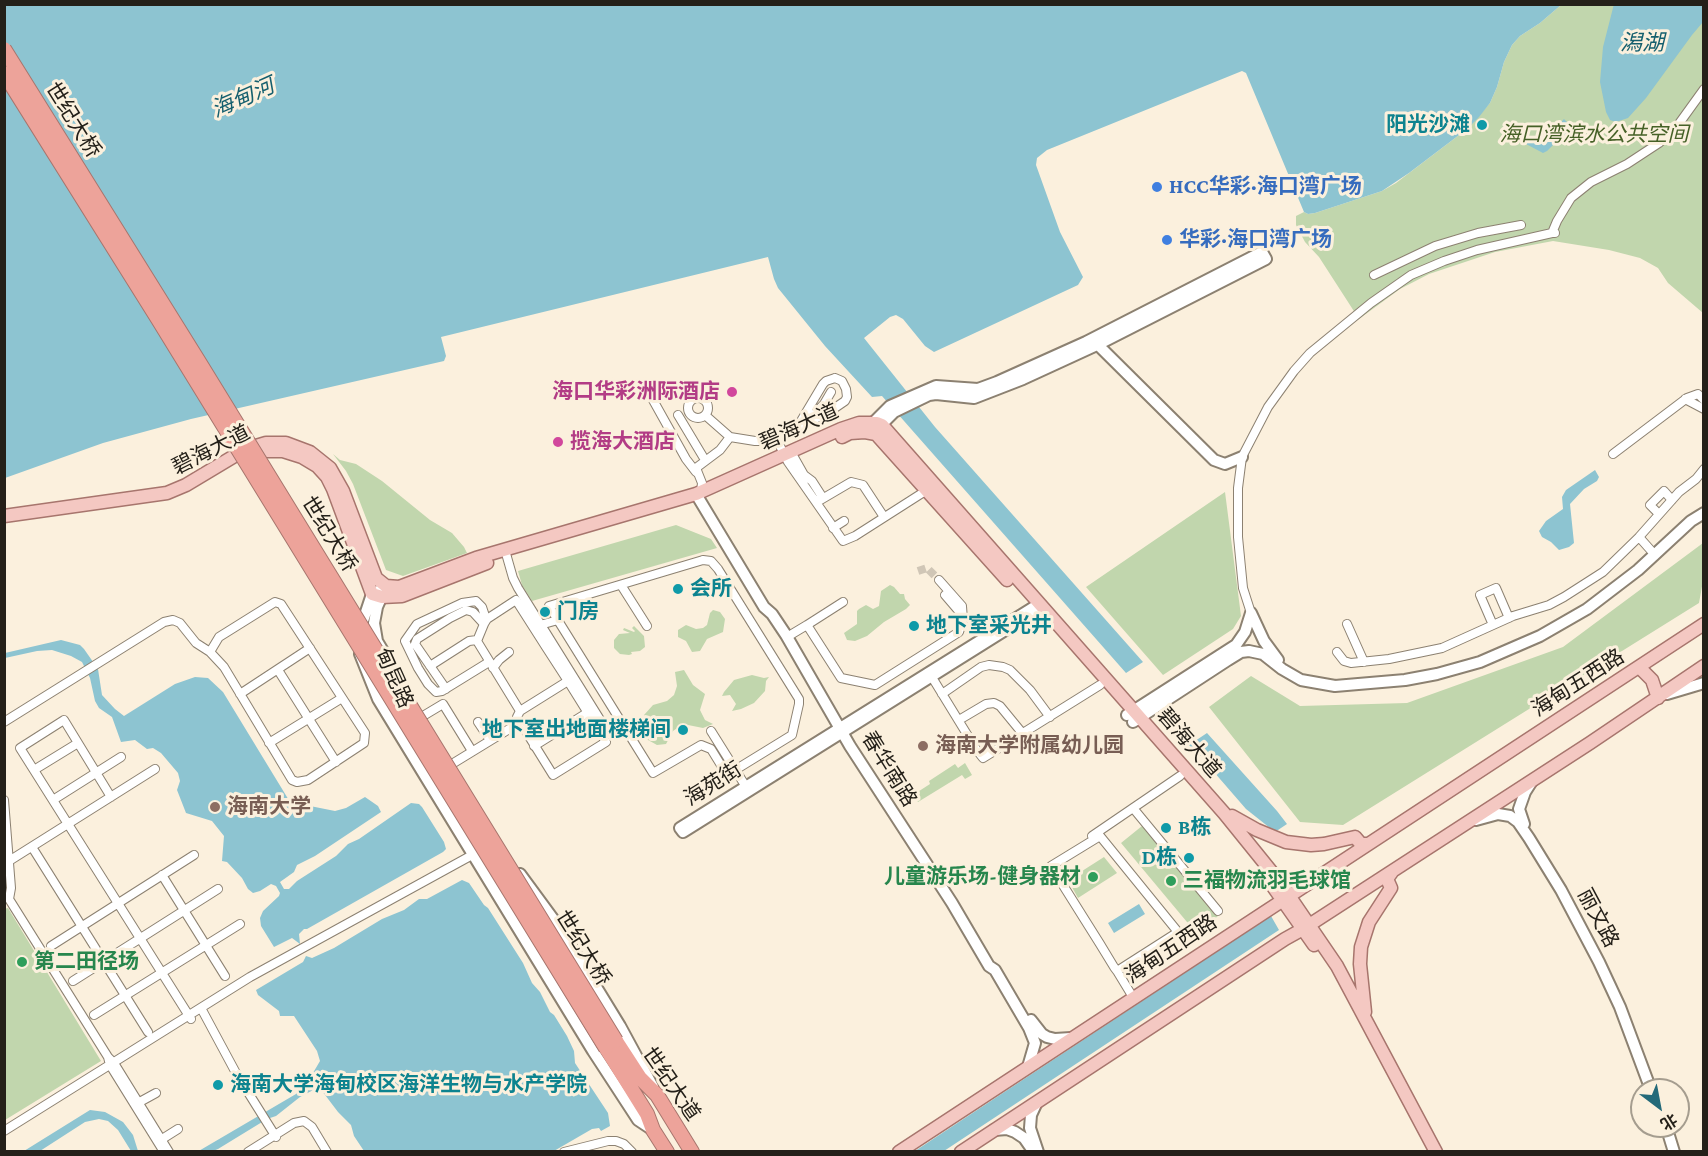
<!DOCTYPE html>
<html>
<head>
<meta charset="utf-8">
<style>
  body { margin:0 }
  #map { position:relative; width:1708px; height:1156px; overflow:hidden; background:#fbf0dd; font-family:"Crimson Pro","Noto Sans SC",serif }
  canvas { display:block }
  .frame { position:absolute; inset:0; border:6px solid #242019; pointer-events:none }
  .north { position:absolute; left:1630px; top:1078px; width:60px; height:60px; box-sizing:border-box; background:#fbf0dd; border:2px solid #a59d8f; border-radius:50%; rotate:148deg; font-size:16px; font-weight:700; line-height:24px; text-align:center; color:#242019 }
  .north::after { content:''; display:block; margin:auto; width:21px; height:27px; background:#246a79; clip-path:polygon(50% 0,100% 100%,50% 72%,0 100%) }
</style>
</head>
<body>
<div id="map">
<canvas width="1708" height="1156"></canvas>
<div class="frame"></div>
<div class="north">北</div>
</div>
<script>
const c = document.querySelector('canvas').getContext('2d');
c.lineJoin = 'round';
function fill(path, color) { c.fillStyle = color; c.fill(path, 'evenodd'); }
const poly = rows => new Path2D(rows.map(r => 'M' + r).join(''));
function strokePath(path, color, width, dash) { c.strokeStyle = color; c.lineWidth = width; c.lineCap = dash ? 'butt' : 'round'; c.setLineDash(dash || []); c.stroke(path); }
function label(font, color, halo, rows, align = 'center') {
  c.font = font + ' "Crimson Pro","Noto Sans SC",serif'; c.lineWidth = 6; c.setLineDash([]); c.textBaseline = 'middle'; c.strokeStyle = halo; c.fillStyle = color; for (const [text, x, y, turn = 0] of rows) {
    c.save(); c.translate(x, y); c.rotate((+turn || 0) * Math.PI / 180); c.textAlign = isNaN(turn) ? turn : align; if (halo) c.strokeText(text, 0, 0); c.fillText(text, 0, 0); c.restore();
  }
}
fill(poly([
  [1561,5,1703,5,1703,313,1668,283,1658,268,1640,258,1609,250,1553,241,1495,252,1429,274,1400,289,1359,319,1319,257,1305,242,1296,225,1296,216,1304,212,1308,214,1315,213,1382,191,1396,183,1467,129,1490,103,1497,87,1504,62,1512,45,1520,36,1540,23],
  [333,454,340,460,356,464,382,481,430,520,452,533,464,547,467,553,403,576,386,570,353,484,346,471],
  [1225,492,1241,616,1233,629,1163,675,1086,587],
  [676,525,711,539,717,548,532,601,522,585,518,571],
  [1703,543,1703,581,1699,603,1343,825,1300,822,1209,707,1251,676,1300,706,1407,703,1563,647],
  [890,585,894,587,900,594,904,594,905,599,910,605,906,609,884,622,867,636,855,641,847,640,844,633,857,624,857,611,859,609,866,605,873,609,879,606,881,591],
  [713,610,720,612,725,619,723,632,707,639,700,651,692,652,686,641,678,637,678,630,686,625,696,629,703,628,707,625,710,613],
  [634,626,644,636,645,647,640,651,631,652,632,654,629,655,620,654,614,648,614,640,619,634,630,633,623,630,624,628,634,632,635,631,632,628],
  [684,670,693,685,705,694,700,710,705,720,713,724,703,728,683,724,673,731,666,744,657,745,648,740,643,731,644,715,653,705,667,701,674,695,677,686,675,672],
  [752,675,764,678,769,677,766,681,765,691,754,703,741,709,732,711,736,704,730,695,722,696,724,692,734,680],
  [965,763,972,775,965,779,962,775,918,802,913,795,930,784,929,781,955,764,958,768],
  [1142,826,1218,916,1197,934,1121,843],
  [1104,857,1117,873,1078,898,1068,880],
  [8,908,101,1061,5,1120,4,909]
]), '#c1d6ad');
fill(poly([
  [1614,4,1704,5,1703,22,1692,35,1646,98,1628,118,1616,122,1610,120,1606,112,1600,82,1603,47],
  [5,5,1561,5,1540,23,1520,36,1512,45,1504,62,1497,87,1490,103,1479,117,1467,129,1409,173,1382,191,1315,213,1308,214,1304,212,1246,73,1242,71,1047,150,1037,158,1036,165,1060,232,1083,277,1078,285,934,352,925,346,903,319,896,315,890,317,864,338,935,427,1143,662,1126,673,882,396,872,397,825,346,778,288,774,279,768,257,441,337,446,356,444,361,191,419,103,443,5,478],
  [1564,119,1577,133,1576,138,1557,141,1547,151,1543,153,1526,144,1529,141,1544,140],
  [1595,470,1599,477,1597,481,1584,489,1570,504,1574,543,1569,547,1559,550,1551,542,1542,537,1539,531,1546,521,1563,509,1562,497,1566,490],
  [61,640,80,645,84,649,98,669,102,695,115,709,124,716,175,684,195,677,208,678,223,692,290,802,335,811,346,808,365,797,378,806,381,812,315,856,297,865,294,872,280,882,284,889,289,889,297,881,336,856,348,844,359,839,411,803,419,804,422,807,444,842,446,849,443,852,307,929,304,929,299,934,300,944,292,938,274,947,261,926,260,918,263,911,279,896,280,893,276,886,271,884,260,891,253,893,248,889,242,878,227,862,222,861,224,836,212,821,186,813,177,790,180,781,178,773,161,753,153,748,147,749,135,740,121,742,112,717,99,708,95,701,90,678,82,662,71,656,52,650,37,651,5,658,5,653],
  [1207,733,1277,811,1287,824,1275,832,1246,809,1207,764,1203,755,1199,756,1189,745],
  [462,880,469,883,484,905,488,908,523,963,532,983,540,992,550,1012,554,1015,567,1036,574,1051,575,1063,608,1113,610,1126,601,1131,599,1128,592,1129,554,1151,364,1151,354,1136,351,1125,338,1112,319,1087,300,1097,276,1116,267,1119,218,1149,213,1151,197,1152,296,1094,302,1085,310,1078,320,1061,317,1051,294,1016,280,1016,279,1011,258,995,256,990,303,962,306,956,312,958,334,948,382,919,404,910,419,899,427,899],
  [1139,904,1145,914,1114,933,1108,923],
  [1271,916,1279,930,944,1151,915,1151],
  [90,1110,105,1112,123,1122,133,1135,138,1151,131,1151,118,1130,108,1121,99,1119,85,1122,40,1151,24,1151]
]), '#8dc4d1');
strokePath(poly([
  [918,571,927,568,939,580]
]), '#d0c6b6', 8, [8, 4]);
const street = poly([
  [1555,233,1552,233,1557,221,1571,198,1591,182,1627,164,1659,143,1678,125,1704,89],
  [1374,275,1435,246,1478,233,1521,225],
  [835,378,842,381,846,389,847,397,845,401,826,414,798,426,823,384,826,381,835,378],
  '688 408a10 10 0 1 1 20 0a10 10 0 1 1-20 0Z',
  [1685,399,1704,409],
  [653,400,686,459,696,472],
  [678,415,705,460],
  [705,415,730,437,755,441,770,441,790,432,813,415,824,404,831,392],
  [777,440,788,462,843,541,855,536,927,490],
  [791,452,804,475,812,481,821,495,819,501],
  [1613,454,1687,398,1698,394,1704,400],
  [701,492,702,483,696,468,720,450,730,437],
  [817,502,851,482,863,485,884,517],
  [1659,514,1650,505,1664,491,1672,500],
  [833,528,844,521],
  [1639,537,1655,555],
  [505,550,513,578,518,588,609,734],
  [703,560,711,561,718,569,799,699,799,704,792,735,727,775,711,749,701,745,653,773,549,606,703,560],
  [621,585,647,626],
  [945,595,963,616],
  [843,602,807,625,841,678,875,685,959,632,963,620,962,606,939,580],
  [1251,613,1243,588,1238,537,1238,488,1242,457,1268,407,1294,371,1310,353,1371,303,1411,275,1444,261,1477,250,1552,233],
  [1347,624,1364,662],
  [540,625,558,620],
  [1493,625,1480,595,1496,588,1509,618],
  [787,637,807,625],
  [1337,652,1344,661,1351,663,1389,659,1442,648,1513,616,1549,605,1564,597,1603,572,1639,537,1679,492,1696,479,1704,469],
  [489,662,442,691,436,692,428,684,418,668,405,641,417,624,462,603,476,601,482,607,485,616,484,624,477,641,520,711],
  [430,666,469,641,477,640],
  [493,668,499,660,509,652],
  [278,670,336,762],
  [930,674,976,749,983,758,1100,685],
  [446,689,415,644,417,639,450,618,466,610,473,612,484,624,487,619,516,600,546,647,568,681,606,742,553,775,517,717,520,711,568,681],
  [240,694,310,648],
  [942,694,981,667,989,665,1003,667,1010,670,1030,690,1050,717],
  [423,716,443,704,472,751],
  [959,720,986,704,994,703,1000,706,1023,734],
  [4,722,164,622,173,620,180,623,196,643,210,652,224,667,292,780,297,782,308,780,364,743,365,733,281,604,275,602,219,637,210,652],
  [478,722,490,740],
  [711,731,748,790],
  [269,743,342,698],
  [534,746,587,713],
  [452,764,519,723],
  [34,770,78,743],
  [111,797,64,720,20,748,191,1019],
  [4,800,11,888,9,899,108,1057],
  [53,800,121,757],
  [1133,808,1218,911],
  [1092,836,1180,776],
  [32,847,148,1032],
  [9,861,155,769],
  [162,875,225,976],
  [51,946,194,855],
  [1117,971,1178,932,1100,836,1051,866,1100,944,1114,967,1117,971,1131,994,1134,997],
  [73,981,218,889],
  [201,1008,236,1073,276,1137],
  [94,1015,240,924],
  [136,1104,156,1093],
  [4,1131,250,977,474,854],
  [159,1141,178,1129],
  [164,1152,110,1065,108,1057,114,1063,169,1152],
  [248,1152,294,1123,304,1121,312,1127,327,1152],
  [564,1152,608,1141,616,1141,624,1144,632,1152]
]);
const secondary = poly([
  [1093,340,1214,460,1225,464,1242,457],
  [868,428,890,406,936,386,978,389,997,382,1086,342,1262,252,1266,259,1097,345,1023,379,974,398,936,394,929,395,894,412,877,429],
  [696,494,764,607,772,614,786,635,850,746,952,903,989,966,995,970,1029,1028,1035,1043,1028,1067],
  [1039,604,680,828,683,832,1042,607],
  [1251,613,1264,641,1278,660],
  [360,630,372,594,378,591],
  [383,651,377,641,374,623,377,607,385,589],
  [360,654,378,699,593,1051,638,1120,653,1130],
  [1667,694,1704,683],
  [1127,715,1236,645,1245,632,1251,613],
  [1133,722,1228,660,1241,652,1249,651,1263,654,1282,669,1301,680,1335,686,1405,680,1437,674,1480,662,1540,636,1587,609,1638,570,1691,521,1704,513],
  [1476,820,1498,814,1510,816,1518,822,1529,838,1561,890,1599,962,1620,1007,1651,1090],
  [1524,824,1519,809,1525,792,1532,781],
  [520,874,556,923,582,964,620,1026,653,1087],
  [1031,1020,1042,1034,1047,1037,1055,1039,1071,1038],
  [1037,1102,1031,1115,1030,1128,1038,1152],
  [1666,1126,1674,1152],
  [994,1130,1007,1129,1015,1132,1024,1138,1031,1148]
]);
const primary = poly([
  [842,437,850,433,865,432,876,434,1007,580],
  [267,451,283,451,302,457,317,466,327,477,333,489,372,594,382,597,402,596,487,563],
  [4,516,167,493,186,485,246,449,266,443,286,443,310,452,330,468,343,491,376,578,386,586,399,587,476,558,696,494,841,429,859,423,877,423,882,425,1224,813,1279,881,1337,966,1436,1152],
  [1639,667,1652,680,1658,698],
  [1232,816,1257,830,1286,842,1311,845,1324,844,1355,837,1361,844,1367,844],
  [1267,878,1314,945],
  [1365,1012,1360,964,1361,947,1369,922,1391,888,1387,879,1392,872],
  [899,1152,1704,624],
  [961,1152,1285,939,1303,929,1590,743,1704,666]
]);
const highway = poly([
  [616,1041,640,1078,657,1095,692,1152],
  [606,1048,647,1114,653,1130,667,1152]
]);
strokePath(street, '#8c8171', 10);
strokePath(secondary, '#8c8171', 14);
strokePath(primary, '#a7756d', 15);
strokePath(highway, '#a7756d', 16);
strokePath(street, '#fff', 8);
strokePath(secondary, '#fff', 10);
strokePath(primary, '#f4c8c2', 12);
strokePath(highway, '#eda39a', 14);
const highwayBridge = poly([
  [4,49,199,362,616,1041],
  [4,73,158,319,606,1048]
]);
strokePath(highwayBridge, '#a7756d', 16, []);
strokePath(highwayBridge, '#eda39a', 14);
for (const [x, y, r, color] of [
  [1482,125,6,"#0f9aa8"],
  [1157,187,6,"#3f7fe0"],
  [1167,240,6,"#3f7fe0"],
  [732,392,6,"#d1479c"],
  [558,442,6,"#d1479c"],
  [678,589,6,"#0f9aa8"],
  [545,612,6,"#0f9aa8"],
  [914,626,6,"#0f9aa8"],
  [683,730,6,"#0f9aa8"],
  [923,746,6,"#8d6e63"],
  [215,807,6,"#8d6e63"],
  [1166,828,6,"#0f9aa8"],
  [1189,858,6,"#0f9aa8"],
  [1093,877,6,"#2e9e5b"],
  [1171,881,6,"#2e9e5b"],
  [22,962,6,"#2e9e5b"],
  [218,1085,6,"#0f9aa8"]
]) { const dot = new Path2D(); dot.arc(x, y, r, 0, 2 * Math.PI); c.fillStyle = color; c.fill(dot); strokePath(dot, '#fbf0dd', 2); }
label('21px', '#242019', '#fbf0dd', [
  ["世纪大桥",73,120,58],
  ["碧海大道",799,427,-24],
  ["碧海大道",211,450,-27],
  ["世纪大桥",329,534,58],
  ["甸昆路",394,678,66],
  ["海甸五西路",1578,683,-33],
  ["碧海大道",1189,743,49],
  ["春华南路",889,769,58],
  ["海苑街",713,784,-32],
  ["丽文路",1598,918,62],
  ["世纪大桥",583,948,58],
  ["海甸五西路",1171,949,-34],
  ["世纪大道",671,1084,55]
]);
label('bold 21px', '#0d838f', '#fbf0dd', [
  ["阳光沙滩",1470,125,"right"],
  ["会所",690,589],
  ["门房",557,612],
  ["地下室采光井",926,626],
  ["地下室出地面楼梯间",671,730,"right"],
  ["B栋",1178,828],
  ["D栋",1177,858,"right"],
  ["海南大学海甸校区海洋生物与水产学院",230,1085]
], 'left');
label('italic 21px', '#466127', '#fbf0dd', [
  ["海口湾滨水公共空间",1594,135]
]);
label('bold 21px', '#366cbe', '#fbf0dd', [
  ["HCC华彩·海口湾广场",1169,187],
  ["华彩·海口湾广场",1179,240]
], 'left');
label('bold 21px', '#b23c85', '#fbf0dd', [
  ["海口华彩洲际酒店",720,392],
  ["揽海大酒店",570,442,"left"]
], 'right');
label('bold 21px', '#785e54', '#fbf0dd', [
  ["海南大学附属幼儿园",935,746],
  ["海南大学",227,807]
], 'left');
label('bold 21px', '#27864d', '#fbf0dd', [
  ["儿童游乐场-健身器材",1081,877,"right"],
  ["三福物流羽毛球馆",1183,881],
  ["第二田径场",34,962]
], 'left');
label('italic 22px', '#155f6e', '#fbf0dd', [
  ["潟湖",1642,43],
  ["海甸河",243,98,-24]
]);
</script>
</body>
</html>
